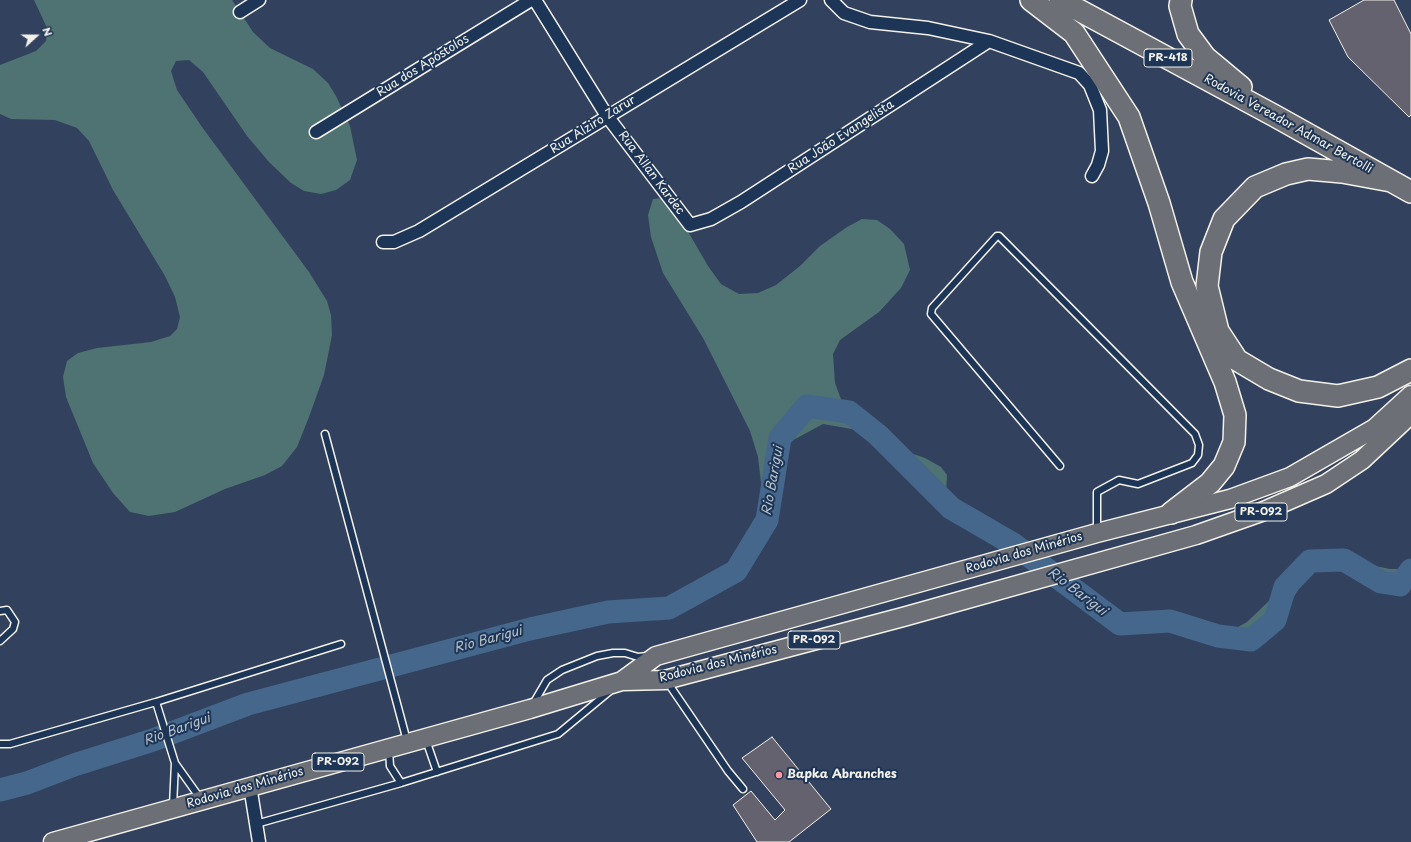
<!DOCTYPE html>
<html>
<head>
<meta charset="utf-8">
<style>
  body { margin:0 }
  #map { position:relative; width:1411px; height:842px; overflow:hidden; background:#32425e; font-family:"Playpen Sans",sans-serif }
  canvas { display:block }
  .north { position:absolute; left:16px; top:16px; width:40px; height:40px; -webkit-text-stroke:3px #1d3557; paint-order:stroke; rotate:69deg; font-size:11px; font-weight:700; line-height:16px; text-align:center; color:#f4f1e8 }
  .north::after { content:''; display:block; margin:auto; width:14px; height:18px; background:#f4f1e8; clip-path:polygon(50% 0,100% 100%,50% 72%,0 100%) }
</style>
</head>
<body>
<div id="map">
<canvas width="1411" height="842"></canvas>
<div class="north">N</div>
</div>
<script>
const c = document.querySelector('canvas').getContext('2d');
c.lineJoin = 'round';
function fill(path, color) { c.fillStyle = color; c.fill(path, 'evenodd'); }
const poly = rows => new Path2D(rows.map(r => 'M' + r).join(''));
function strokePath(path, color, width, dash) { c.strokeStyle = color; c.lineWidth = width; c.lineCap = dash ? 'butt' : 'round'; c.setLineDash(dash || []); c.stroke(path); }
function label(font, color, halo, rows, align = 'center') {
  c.font = font + ' "Playpen Sans",sans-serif'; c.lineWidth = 4; c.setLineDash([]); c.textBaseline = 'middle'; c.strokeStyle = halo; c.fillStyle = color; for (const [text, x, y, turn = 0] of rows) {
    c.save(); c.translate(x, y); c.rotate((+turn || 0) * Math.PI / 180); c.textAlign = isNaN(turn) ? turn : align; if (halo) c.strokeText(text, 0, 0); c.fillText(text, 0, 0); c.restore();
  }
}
fill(poly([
  [34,0,232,0,253,32,270,48,313,69,328,83,336,96,350,126,357,160,350,180,336,190,321,194,304,191,291,183,269,162,247,136,203,72,189,60,176,61,171,71,177,90,202,127,309,272,327,301,331,315,332,335,324,375,309,417,297,447,282,466,265,475,225,489,175,512,149,516,130,512,113,493,93,463,66,397,63,377,67,361,78,353,97,348,151,342,170,336,177,329,180,317,175,297,165,276,113,190,89,141,77,128,55,120,11,119,0,114,0,65,36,51,46,41,47,28],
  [663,198,676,211,708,266,721,284,739,294,758,293,776,285,800,266,820,246,847,227,862,219,877,220,890,229,904,244,910,270,901,288,879,312,840,340,833,354,835,383,842,402,856,423,867,434,890,446,925,458,941,467,947,475,946,493,937,506,863,431,823,424,784,445,769,529,765,534,762,522,762,491,758,457,750,431,703,338,663,273,651,237,648,215,653,199],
  [1312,550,1335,551,1370,565,1390,569,1411,569,1397,584,1342,563,1314,564,1276,626,1252,640,1222,636,1247,622,1270,600,1294,563]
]), '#4f7273');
strokePath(poly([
  [0,790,27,783,74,765,153,740,248,704,530,629,608,612,669,608,736,571,767,520,780,438,807,406,849,412,878,435,951,508,1013,544,1120,624,1170,621,1218,636,1251,640,1275,620,1285,587,1310,561,1344,560,1381,582,1400,585,1411,570]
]), '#45678b', 23);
const building = poly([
  [1364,0,1394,0,1411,34,1411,115,1409,117,1348,57,1329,20,1364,0],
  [772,737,831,809,789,842,757,842,733,805,751,791,775,820,785,810,742,758,772,737]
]);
fill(building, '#64626f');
strokePath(building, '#f4f1e8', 1);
const lane = poly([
  [325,434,407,741],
  [1060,466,931,314,932,308,997,236,999,236,1195,434,1199,445,1198,455,1192,463,1138,484,1119,480,1097,492,1097,531],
  [0,611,7,610,15,622,13,629,0,641],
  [668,683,728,771,743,789],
  [156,702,341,644],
  [533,704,547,680,562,670,597,656,613,653,625,653,638,657,648,656],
  [426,740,437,772],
  [0,744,10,744,156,702,175,763,200,798],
  [389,750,390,766,401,783],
  [173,806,175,763],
  [256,824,401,783,558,734,610,691]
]);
const street = poly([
  [535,0,607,116,690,225,711,219,741,202,989,41],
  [831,0,844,13,870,22,928,28,989,41,1079,73,1090,85,1100,110,1102,151,1098,165,1092,176],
  [240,12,259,0],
  [316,132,531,0],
  [383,242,394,242,419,231,800,0],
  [250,786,259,842]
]);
const primary = poly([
  [622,681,656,656,1097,533,1230,499,1290,477,1375,428,1411,395],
  [53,842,530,709,622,681,665,680,903,617,1196,535,1264,511,1326,484,1362,460,1411,414]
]);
const highway = poly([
  [1031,0,1074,33,1129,117,1159,203,1182,282,1225,382,1235,415,1234,442,1224,466,1210,483,1171,513],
  [1060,0,1275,116,1411,192],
  [1181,0,1180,6,1188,34,1205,57,1241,87],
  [1391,181,1342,172,1308,169,1286,174,1255,187,1224,219,1211,252,1207,286,1218,331,1237,360,1269,379,1299,391,1338,396,1378,387,1411,370]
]);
strokePath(lane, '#f4f1e8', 9);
strokePath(street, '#f4f1e8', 15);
strokePath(primary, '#f4f1e8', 21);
strokePath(highway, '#f4f1e8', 24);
strokePath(lane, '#1d3557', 6);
strokePath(street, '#1d3557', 12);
strokePath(primary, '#6c6f75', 18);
strokePath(highway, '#6c6f75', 21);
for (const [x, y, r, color] of [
  [779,775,4,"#ff9aa2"]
]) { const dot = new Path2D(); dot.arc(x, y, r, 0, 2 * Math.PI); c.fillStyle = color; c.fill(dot); strokePath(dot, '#1d3557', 1.5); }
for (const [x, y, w] of [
  [1168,58,48],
  [1261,512,52],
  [814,640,52],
  [338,762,52]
]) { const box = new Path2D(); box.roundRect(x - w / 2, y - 9, w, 18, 3); c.fillStyle = '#1d3557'; c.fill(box); strokePath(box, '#f4f1e8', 1); }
label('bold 11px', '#f4f1e8', null, [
  ["PR-418",1168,58],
  ["PR-092",1261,512],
  ["PR-092",814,640],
  ["PR-092",338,762]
]);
label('12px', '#f4f1e8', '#1d3557', [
  ["Rua dos Apóstolos",423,66,-32],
  ["Rodovia Vereador Admar Bertolli",1288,124,29],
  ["Rua Alziro Zarur",593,125,-32],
  ["Rua João Evangelista",841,137,-33],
  ["Rua Allan Kardec",651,173,53],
  ["Rodovia dos Minérios",1024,553,-16],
  ["Rodovia dos Minérios",718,664,-14],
  ["Rodovia dos Minérios",245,788,-16]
]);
label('bold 12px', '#f4f1e8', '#1d3557', [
  ["Bapka Abranches",787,775]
], 'left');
label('italic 13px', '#b7c1c7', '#1d3557', [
  ["Rio Barigui",773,481,-80],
  ["Rio Barigui",1077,592,37],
  ["Rio Barigui",488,640,-15],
  ["Rio Barigui",177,730,-20]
]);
</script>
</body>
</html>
